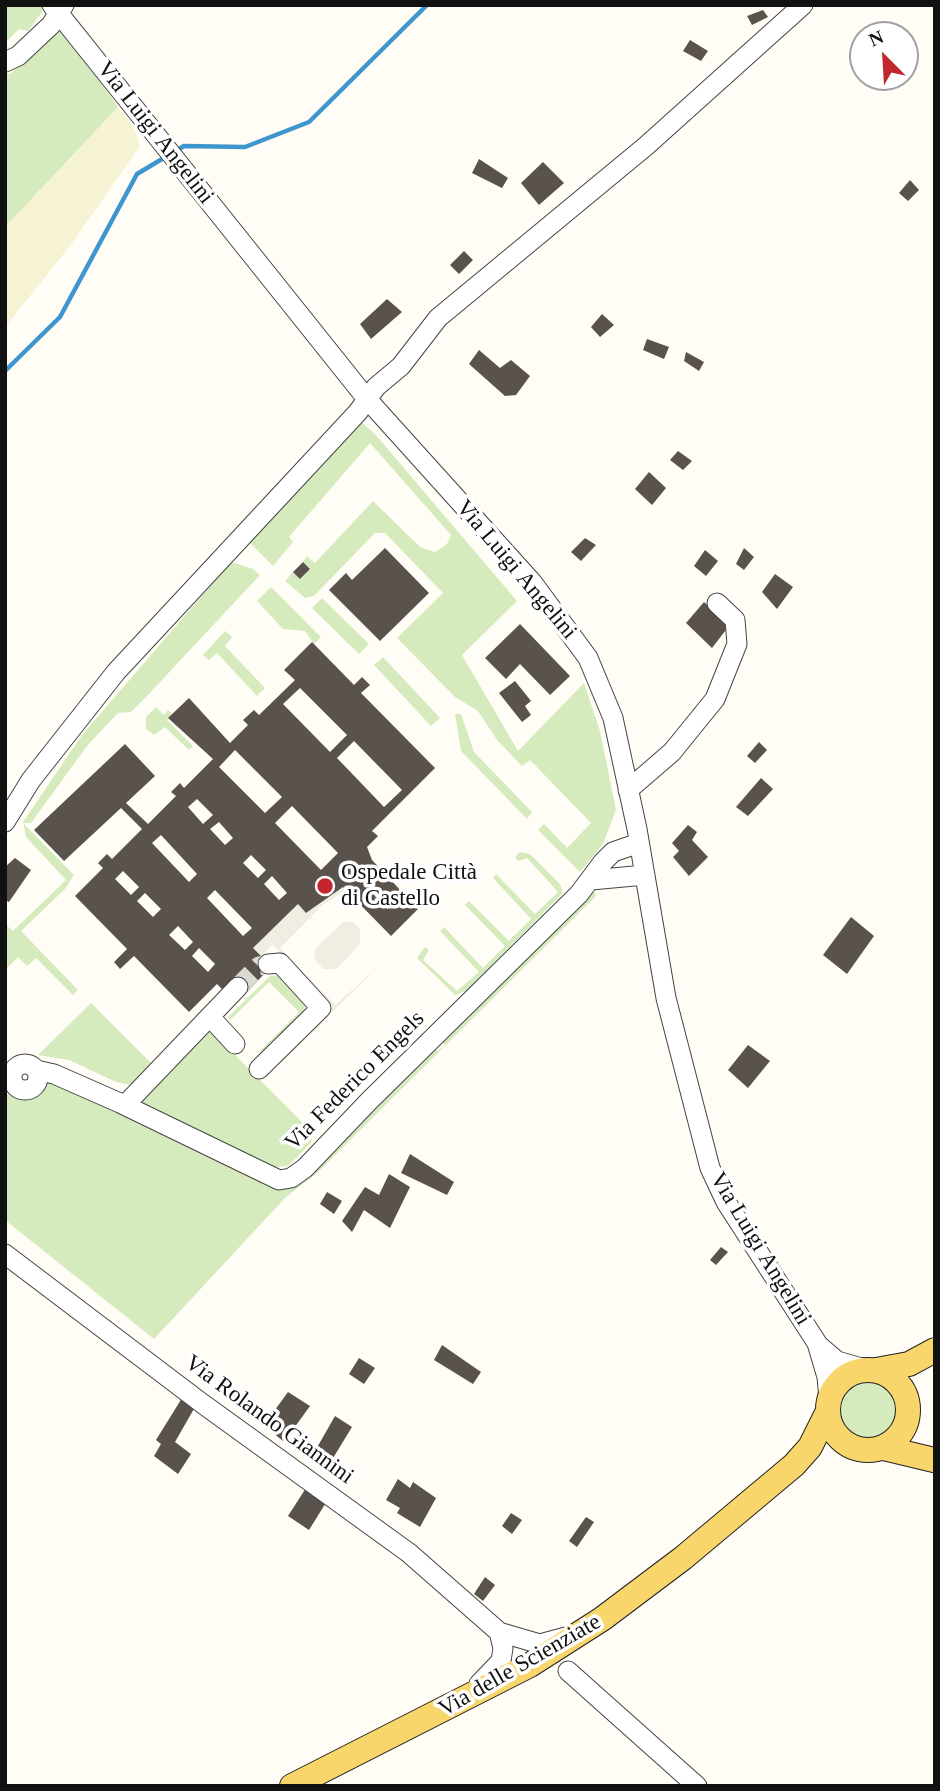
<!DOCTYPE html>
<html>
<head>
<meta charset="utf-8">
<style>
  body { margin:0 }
  #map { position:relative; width:940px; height:1791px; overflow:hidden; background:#fffdf5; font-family:"Times New Roman",serif }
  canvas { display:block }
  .frame { position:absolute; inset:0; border:7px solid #111; pointer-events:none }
  .north { position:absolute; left:849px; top:21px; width:70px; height:70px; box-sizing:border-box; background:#fff; border:2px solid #a0a0a0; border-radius:50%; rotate:336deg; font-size:19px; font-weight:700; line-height:28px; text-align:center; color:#111 }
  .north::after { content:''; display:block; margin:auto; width:24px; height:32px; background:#c4262e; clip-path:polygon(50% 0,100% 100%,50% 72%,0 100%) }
</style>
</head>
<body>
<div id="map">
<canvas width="940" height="1791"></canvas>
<div class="frame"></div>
<div class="north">N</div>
</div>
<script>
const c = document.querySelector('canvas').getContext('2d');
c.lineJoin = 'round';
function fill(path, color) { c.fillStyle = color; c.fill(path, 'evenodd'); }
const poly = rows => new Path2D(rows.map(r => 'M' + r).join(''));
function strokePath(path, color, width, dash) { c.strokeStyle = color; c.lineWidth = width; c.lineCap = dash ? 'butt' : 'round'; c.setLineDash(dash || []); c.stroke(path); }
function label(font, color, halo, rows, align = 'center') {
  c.font = font + ' "Times New Roman",serif'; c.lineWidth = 7; c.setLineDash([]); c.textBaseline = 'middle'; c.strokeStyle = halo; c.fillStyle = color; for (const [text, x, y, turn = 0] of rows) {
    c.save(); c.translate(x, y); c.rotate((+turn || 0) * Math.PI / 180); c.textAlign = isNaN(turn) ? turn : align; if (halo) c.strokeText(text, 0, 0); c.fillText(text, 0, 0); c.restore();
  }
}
fill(poly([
  [118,107,134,128,140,146,70,246,5,327,5,227]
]), '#f6f3d4');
fill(poly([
  [5,5,41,5,44,9,28,31,19,29,5,43],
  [53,29,64,31,118,107,5,227,5,73,10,74,44,42],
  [361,422,375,434,517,601,462,655,518,751,584,683,600,731,616,810,603,844,580,872,538,830,544,824,567,848,591,823,530,760,522,766,497,740,478,711,455,697,397,638,443,593,385,533,375,533,314,596,305,598,285,581,293,572,301,579,310,569,303,562,307,556,315,563,373,501,420,547,435,552,447,544,451,535,370,443,289,537,293,542,273,566,250,543,250,536],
  [231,562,253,569,260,575,147,696,131,712,118,713,87,746,31,823,23,823,74,875,65,889,21,931,78,990,73,995,36,958,27,966,18,957,5,970,5,924,13,931,66,880,26,837,23,822,82,735],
  [271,587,321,637,314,644,305,631,283,629,257,601],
  [322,598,369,644,359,654,312,608],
  [225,631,232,637,225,646,265,688,257,696,217,653,209,660,203,655],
  [383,657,440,718,431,726,374,665],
  [156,707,164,715,168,710,172,714,167,720,193,746,189,750,165,727,154,735,146,729,146,717],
  [455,714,461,714,474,752,532,812,527,819,461,751],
  [519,852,530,854,560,884,563,893,466,991,455,995,417,958,425,947,429,950,423,960,457,991,479,972,440,931,444,927,483,968,505,946,465,905,469,901,509,941,531,919,493,878,496,874,535,914,558,892,527,858,519,861,515,858],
  [594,891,596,896,317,1173,286,1197,154,1339,5,1220,5,1096,12,1090,33,1081,61,1083,276,1187,434,1049,438,1051,445,1045,442,1040],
  [279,975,306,1003,303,1014,262,1054,260,1051,299,1012,269,982,230,1020,228,1017,270,976],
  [91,1003,152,1064,131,1085,116,1082,69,1060,38,1055],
  [210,1030,312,1132,311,1143,288,1166,275,1167,137,1102],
  '841 1411a28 28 0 1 1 56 0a28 28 0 1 1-56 0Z'
]), '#d5ebbd');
fill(poly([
  [343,887,346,889,339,895,324,904,280,948,335,1005,379,966,283,1061,281,1058,333,1007,273,945,261,956,253,948,298,904,307,913],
  [343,922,353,922,360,929,360,944,337,969,323,969,314,958,315,949]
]), '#f1ede2');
strokePath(poly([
  [174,152,184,146,245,147,309,122,427,5],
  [5,371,60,317,137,174,167,156]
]), '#3f96cf', 4.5);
fill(poly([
  [763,10,768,17,752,25,747,16],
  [690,40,708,51,701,61,683,51],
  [479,159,508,178,502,188,472,173],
  [543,162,564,183,539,205,521,183],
  [910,180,919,190,908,201,899,193],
  [464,251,473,260,459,274,450,265],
  [387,299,402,312,371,339,360,324],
  [602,314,614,325,600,337,591,327],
  [647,339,669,347,664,359,643,350],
  [479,350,500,368,511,360,530,376,516,395,505,396,469,364],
  [686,352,704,362,699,371,684,361],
  [678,451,692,461,683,470,670,460],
  [649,472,666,488,652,505,635,489],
  [585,538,596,545,581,561,571,552],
  [385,548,429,593,380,641,329,590,346,573,352,580],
  [744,548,754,557,744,570,736,564],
  [705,550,718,561,706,576,694,566],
  [303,562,310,569,300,579,293,572],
  [775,574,793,587,777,609,762,592],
  [704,602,729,626,712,648,686,623],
  [520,624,570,676,550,695,520,664,506,679,485,658],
  [312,642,354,685,362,677,370,685,361,693,435,768,372,831,378,836,367,847,372,860,418,909,391,936,343,887,306,913,298,904,253,948,264,959,266,972,245,994,232,981,223,990,217,984,189,1012,134,956,120,969,114,962,127,949,75,896,103,868,98,863,107,854,112,859,142,829,121,808,64,861,34,830,125,744,155,776,126,803,148,824,176,796,171,792,180,783,184,788,213,759,168,718,189,698,230,743,248,725,243,720,254,710,259,715,295,680,284,670],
  [300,688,347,735,330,752,283,704],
  [354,741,402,790,384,807,337,758],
  [235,750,282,797,265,813,219,767],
  [197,799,213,815,203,824,188,807],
  [292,806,338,853,321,870,275,823],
  [219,822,233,838,225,845,210,829],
  [161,835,197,874,189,882,152,843],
  [251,855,266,870,258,878,243,863],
  [123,871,139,887,131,895,115,879],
  [272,876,287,893,279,900,264,884],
  [215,890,252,928,243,936,207,898],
  [145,893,161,909,153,917,137,901],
  [178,926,193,942,185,950,169,935],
  [199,948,215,964,208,972,192,956],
  [515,681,531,701,525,706,531,715,522,722,499,693],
  [759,742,767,750,755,763,747,756],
  [761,778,773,789,748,816,736,807],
  [688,825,697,832,692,840,708,857,689,876,673,857,679,851,672,843],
  [15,858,31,870,9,902,5,900,5,867],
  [851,917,874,936,847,974,823,955],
  [748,1045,770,1061,748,1088,728,1070],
  [410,1154,454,1182,447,1195,401,1173],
  [389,1174,410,1187,390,1228,364,1210,352,1232,342,1221,365,1187,379,1195],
  [327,1192,342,1201,334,1214,320,1204],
  [721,1247,728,1252,716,1265,710,1260],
  [442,1345,481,1372,473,1384,434,1360],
  [359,1358,375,1368,364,1384,349,1374],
  [288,1392,310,1406,284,1442,264,1425],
  [182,1398,195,1407,175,1442,191,1454,178,1474,154,1456,161,1444,156,1440],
  [335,1416,352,1427,330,1463,315,1451],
  [398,1479,410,1488,413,1482,436,1498,420,1527,397,1513,400,1508,386,1500],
  [306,1488,327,1501,309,1530,288,1516],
  [511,1513,522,1520,512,1534,502,1526],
  [586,1517,594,1522,577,1547,569,1541],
  [485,1577,495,1585,483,1601,474,1594]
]), '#5a524d');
strokePath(poly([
  [238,987,259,966,268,964]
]), '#dbdad3', 19, [19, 10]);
const minor = poly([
  [52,5,367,399,532,582,588,658,613,718,637,829,666,998,710,1168,726,1202,817,1343,827,1377,829,1399],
  [5,62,18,56,51,25,64,5],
  [628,790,672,752,715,699,737,644,735,620,717,603],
  [5,822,31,780,116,672,358,412,376,387,401,366,438,318,646,146,803,5],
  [591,880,645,875],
  [211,1018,235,1044],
  '12 1077a13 13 0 1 1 26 0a13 13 0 1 1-26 0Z',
  [259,1069,321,1008,280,963,268,964],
  [36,1070,54,1074,120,1103,279,1180,291,1178,305,1168,369,1101,579,894,603,862,613,852,639,843],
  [125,1105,238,987],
  [5,1254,203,1404,409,1553,499,1632,540,1644,566,1637],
  [817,1344,837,1361,865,1369],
  [568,1671,697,1786],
  [479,1684,501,1661,503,1648,499,1632]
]);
const major = poly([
  '828 1410a40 40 0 1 1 80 0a40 40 0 1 1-80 0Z',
  [876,1370,909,1364,935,1350],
  [884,1448,934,1460],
  [292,1786,530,1665,602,1619,683,1558,794,1465,810,1447,828,1411]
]);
strokePath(minor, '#444', 21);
strokePath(major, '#222', 26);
strokePath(minor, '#fff', 19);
strokePath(major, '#f9d66b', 24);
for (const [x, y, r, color] of [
  [325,886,9,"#c4262e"]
]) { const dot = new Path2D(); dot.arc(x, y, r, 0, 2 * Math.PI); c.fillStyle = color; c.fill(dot); strokePath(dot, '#fff', 2.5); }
label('23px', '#111', '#fff', [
  ["Via Luigi Angelini",155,133,52],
  ["Via Luigi Angelini",516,570,50],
  ["Via Federico Engels",355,1081,-45],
  ["Via Luigi Angelini",760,1249,59],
  ["Via Rolando Giannini",269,1420,36],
  ["Via delle Scienziate",520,1666,-30]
]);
label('23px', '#111', '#fff', [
  ["Ospedale Città",341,873],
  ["di Castello",341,899]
], 'left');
</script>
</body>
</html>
